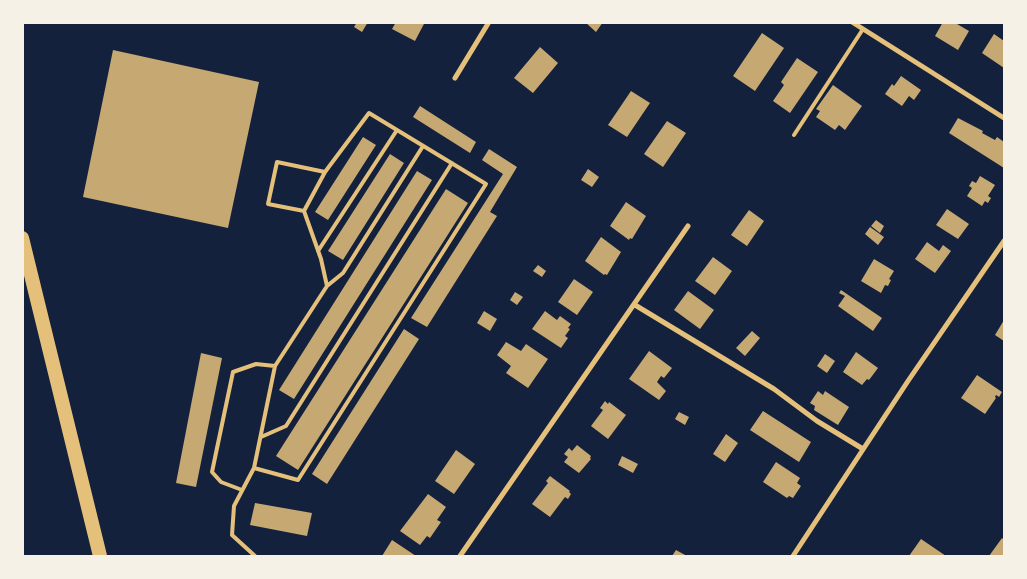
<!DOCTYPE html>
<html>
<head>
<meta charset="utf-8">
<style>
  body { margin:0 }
  #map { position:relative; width:1027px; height:579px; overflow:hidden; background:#14213d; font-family:"Fira Sans",sans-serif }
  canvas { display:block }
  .frame { position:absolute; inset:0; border:24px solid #f6f1e7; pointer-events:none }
</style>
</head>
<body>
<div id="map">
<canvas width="1027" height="579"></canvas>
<div class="frame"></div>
</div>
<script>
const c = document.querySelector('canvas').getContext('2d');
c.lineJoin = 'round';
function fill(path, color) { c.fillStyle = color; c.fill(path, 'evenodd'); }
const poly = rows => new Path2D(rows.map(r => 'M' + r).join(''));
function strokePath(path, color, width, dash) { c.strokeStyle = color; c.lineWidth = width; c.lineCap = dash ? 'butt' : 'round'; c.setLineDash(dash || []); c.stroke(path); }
fill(poly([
  [357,22,368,22,362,32,354,27],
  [396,22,425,22,415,41,392,29],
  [585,22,603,22,596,32],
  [943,22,957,22,957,24,969,31,958,50,935,36],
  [762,33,784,48,755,91,733,76],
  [994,34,1004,41,1004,68,982,53],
  [540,47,558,63,533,93,514,78],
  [113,50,259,82,228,228,83,197],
  [797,58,818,72,790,113,773,101,784,85,781,82],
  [901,76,921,90,914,100,909,96,902,106,885,94,892,84,894,86],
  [833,85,862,106,845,130,839,125,835,130,816,117,820,111,816,109],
  [631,91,650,103,627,137,608,125],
  [420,106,476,142,470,153,413,117],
  [958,118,983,131,982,133,995,140,997,137,1004,142,1004,168,949,133],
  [667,121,686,133,663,167,644,154],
  [363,137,376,145,328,220,315,212],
  [489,149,517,167,490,212,497,216,427,327,411,318,503,174,482,160],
  [390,154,404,163,343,260,328,251],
  [588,169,599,177,592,187,581,180],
  [417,171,432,180,294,399,279,390],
  [980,176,995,185,988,196,991,198,988,203,985,201,982,206,967,196,972,188,969,186,972,181,976,183],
  [446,189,468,203,298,470,276,456],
  [626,202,646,216,632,239,630,238,629,240,610,226],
  [947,209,969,224,958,239,936,225],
  [749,210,764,221,747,246,731,235],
  [876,220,884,226,880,233,871,226],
  [870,227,884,237,878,245,865,234],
  [601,237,621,252,607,275,605,274,604,275,585,261],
  [927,242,939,251,943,245,951,251,935,273,915,259],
  [713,257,732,271,715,295,695,281],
  [874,259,894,271,889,279,891,280,888,286,885,285,881,293,861,281],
  [538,265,546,271,542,277,533,271],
  [574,279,593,292,577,315,558,302],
  [841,290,882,318,873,331,838,306,845,296,839,293],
  [688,291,714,310,700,329,674,310],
  [515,292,523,297,517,305,510,300],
  [484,311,497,319,490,331,477,323],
  [545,311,557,320,560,316,571,324,568,328,570,329,565,336,568,338,561,348,532,329],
  [1004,320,1004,341,995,335],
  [404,329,419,339,327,484,312,474],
  [752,331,760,338,745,356,736,348],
  [506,342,521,351,526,344,548,359,528,388,506,373,511,366,497,355],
  [649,351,672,368,664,378,661,376,657,382,666,391,659,400,629,379],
  [856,352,878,368,869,380,867,379,862,385,843,372],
  [201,353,222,358,196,487,176,483],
  [825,354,835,361,827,373,817,366],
  [977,375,1002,392,999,397,996,395,995,397,996,398,985,414,961,398],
  [818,391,823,395,825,391,849,407,838,425,814,410,815,406,810,403],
  [605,401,608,404,609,402,626,415,608,439,591,426,603,410,600,408],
  [763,411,811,442,799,462,750,430],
  [679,412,689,417,685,425,675,419],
  [726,434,738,443,725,462,713,454],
  [577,445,591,456,590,458,591,459,579,473,564,462,568,457,564,454,569,448,572,451],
  [456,450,475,464,454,494,435,481],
  [622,456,638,464,633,473,618,465],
  [776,462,800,478,797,483,801,486,793,498,789,496,787,498,763,482],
  [550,476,570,491,569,492,571,494,568,499,565,497,550,517,532,504,548,483,546,481],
  [428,494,446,507,437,520,441,522,430,538,427,536,420,545,400,531],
  [255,503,312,513,307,536,250,525],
  [1002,538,1004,540,1004,556,989,556],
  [921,539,946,556,909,556],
  [392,540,416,556,382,556],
  [676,550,687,556,672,556]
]), '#c6a872');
strokePath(poly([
  [794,135,863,29],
  [304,211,268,204,277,162,325,172],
  [318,251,397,130],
  [327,286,343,273,423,146],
  [261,437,286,426,452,163],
  [254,468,298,480,486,184,369,113,325,172,304,211,321,259,327,286,275,366,254,468,234,506,232,535,255,556],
  [242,490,221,482,212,472,233,372,256,364,275,366]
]), '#e5c07b', 4);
strokePath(poly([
  [852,22,1004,118],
  [455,78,489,22],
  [635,305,774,389,817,421,863,449],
  [460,556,688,226],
  [793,556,908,381,1004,241]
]), '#e5c07b', 5);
strokePath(poly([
  [22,238,100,556]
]), '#e5c07b', 14);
</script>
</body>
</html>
